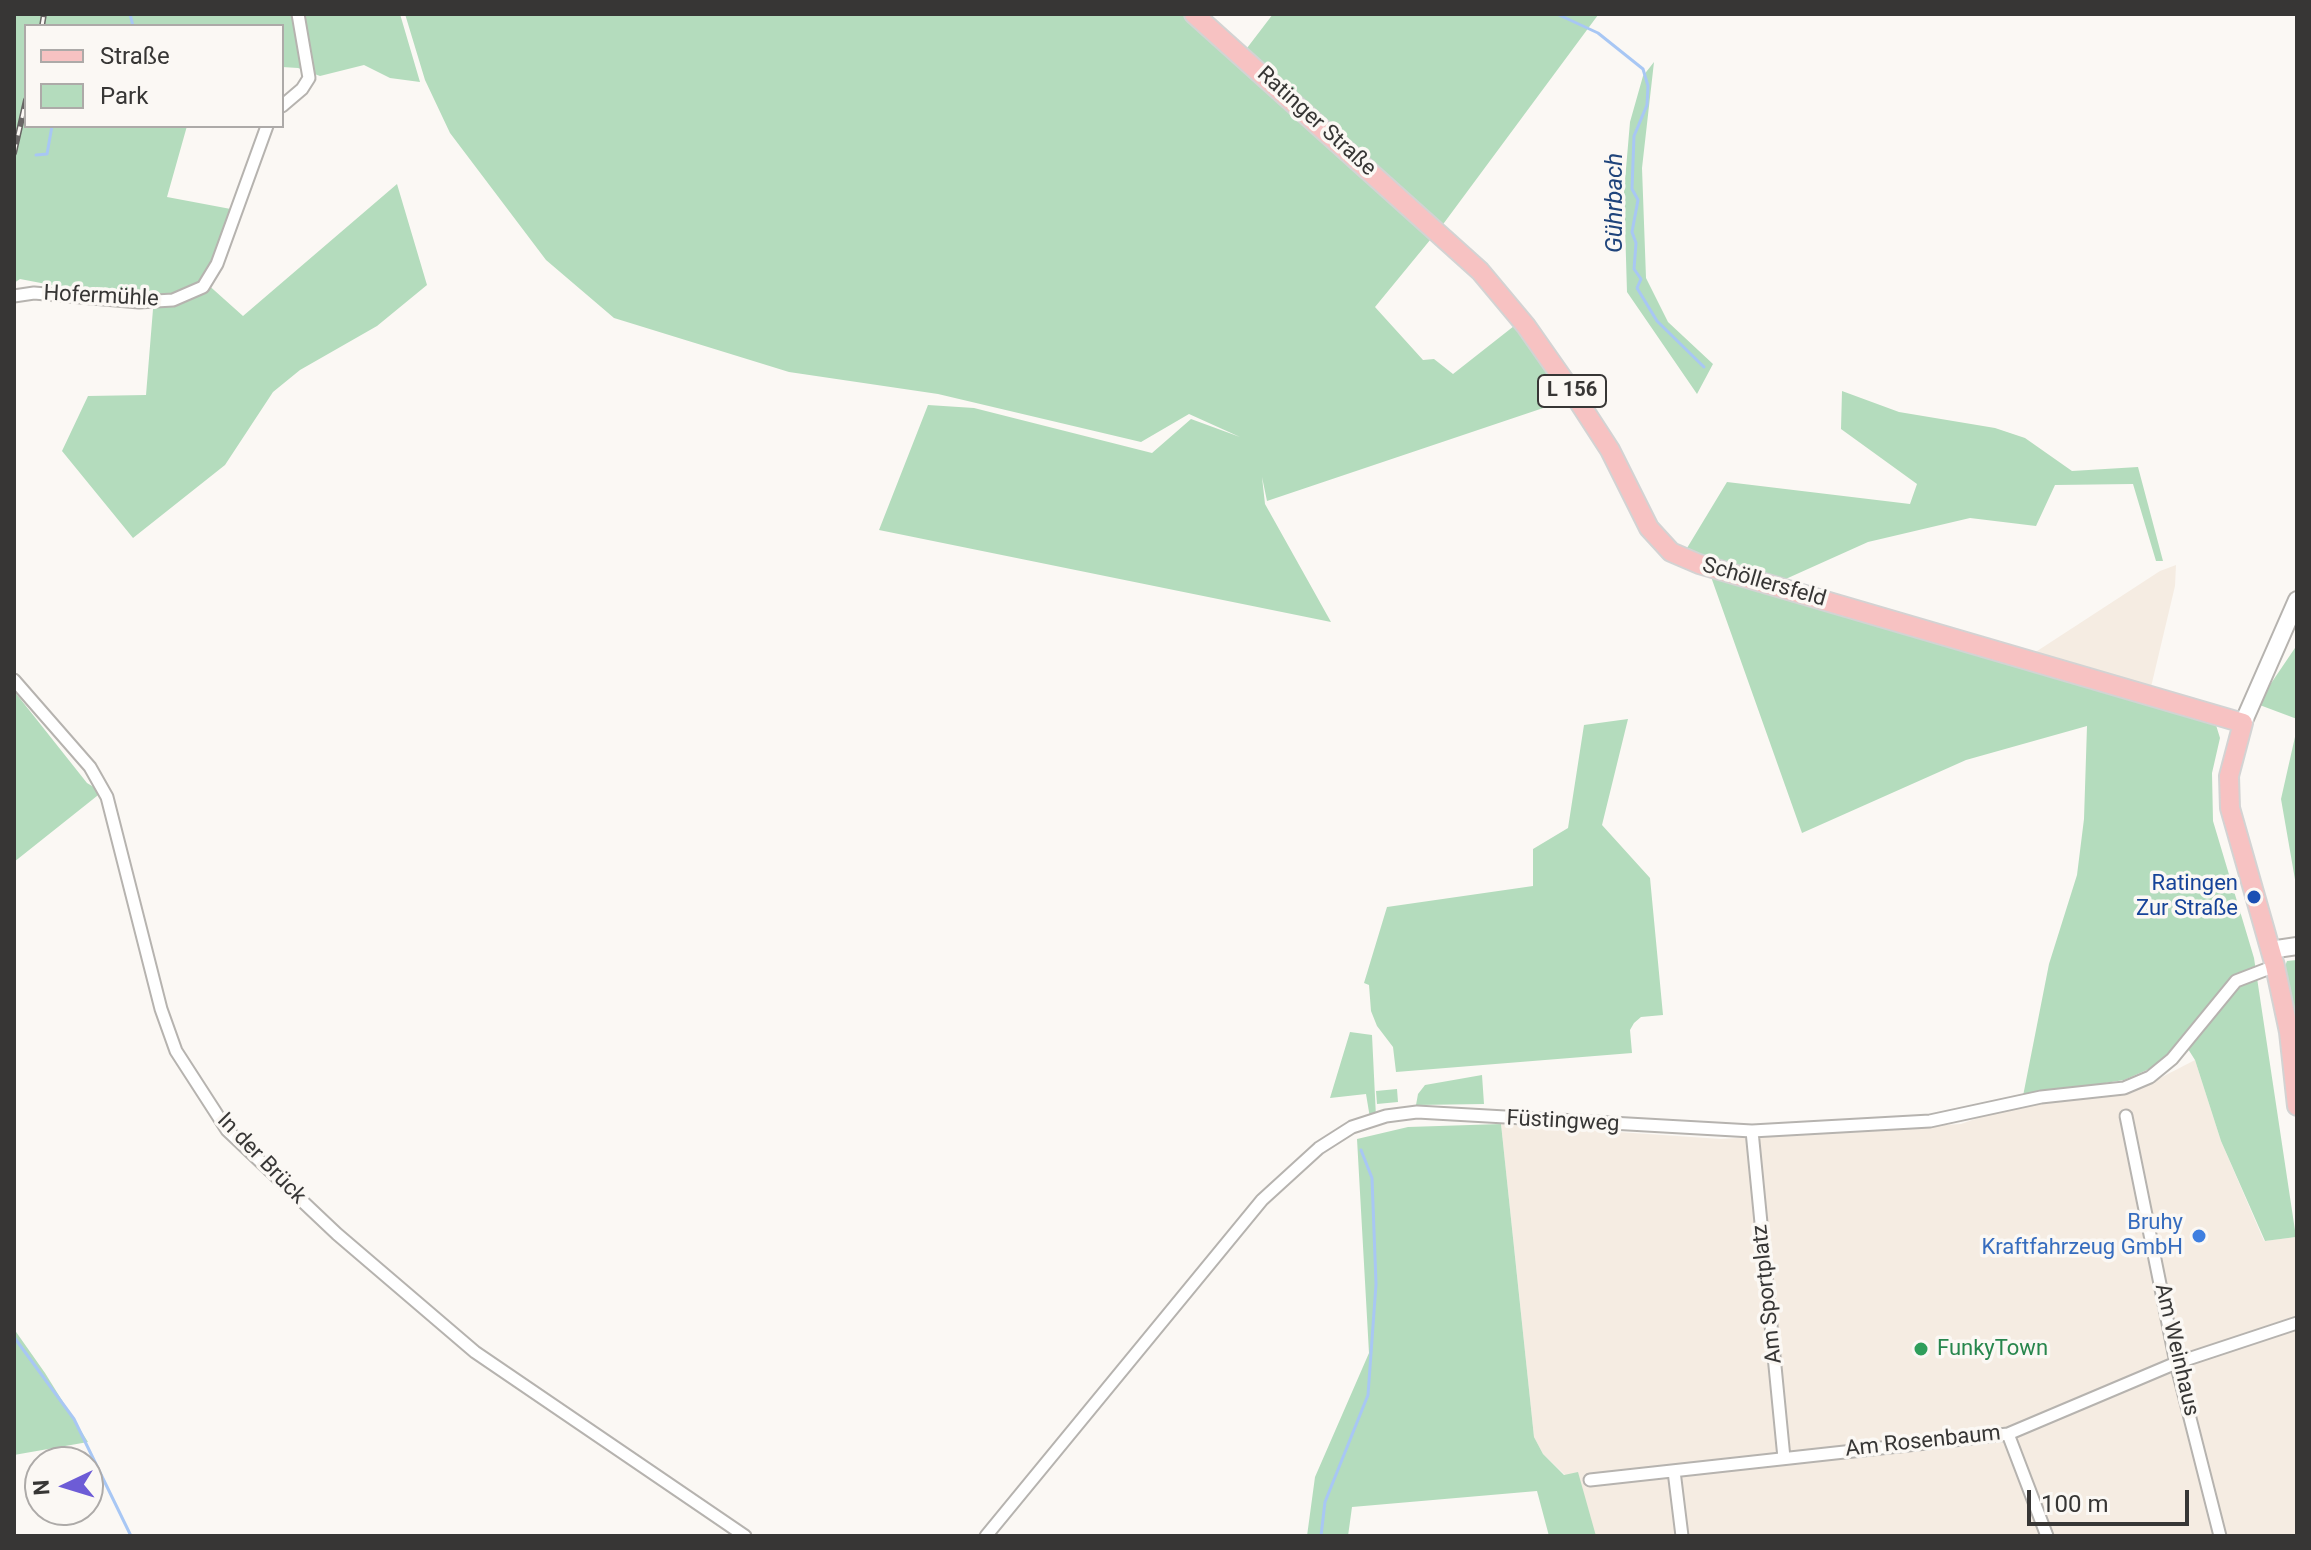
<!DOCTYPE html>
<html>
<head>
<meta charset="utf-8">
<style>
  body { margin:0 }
  #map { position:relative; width:2311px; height:1550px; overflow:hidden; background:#fbf8f4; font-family:Roboto,sans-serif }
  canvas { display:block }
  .frame { position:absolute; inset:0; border:16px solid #373635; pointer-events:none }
  .legend { position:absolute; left:24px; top:24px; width:260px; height:104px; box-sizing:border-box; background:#fbf8f4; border:2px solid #adaaa8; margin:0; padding:10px 14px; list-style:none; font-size:24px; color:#373635 }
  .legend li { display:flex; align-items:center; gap:16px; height:40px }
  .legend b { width:40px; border:2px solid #adaaa8 }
  .north { position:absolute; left:24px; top:1446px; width:80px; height:80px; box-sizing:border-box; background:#fbf8f4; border:2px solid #adaaa8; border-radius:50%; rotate:266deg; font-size:22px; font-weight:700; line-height:32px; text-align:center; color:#373635 }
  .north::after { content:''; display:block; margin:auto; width:28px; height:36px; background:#6d5cd6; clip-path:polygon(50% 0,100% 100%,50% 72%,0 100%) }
  .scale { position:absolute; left:2027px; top:1490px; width:162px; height:36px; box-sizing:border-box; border:4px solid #373635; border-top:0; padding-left:10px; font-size:24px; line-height:28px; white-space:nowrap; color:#373635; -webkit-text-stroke:6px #fbf8f4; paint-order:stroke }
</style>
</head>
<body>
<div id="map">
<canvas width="2311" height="1550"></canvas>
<div class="frame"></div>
<ul class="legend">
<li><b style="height:10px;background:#f7c2c2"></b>Straße</li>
<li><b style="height:22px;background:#b4dcbd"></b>Park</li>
</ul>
<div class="north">N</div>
<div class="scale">100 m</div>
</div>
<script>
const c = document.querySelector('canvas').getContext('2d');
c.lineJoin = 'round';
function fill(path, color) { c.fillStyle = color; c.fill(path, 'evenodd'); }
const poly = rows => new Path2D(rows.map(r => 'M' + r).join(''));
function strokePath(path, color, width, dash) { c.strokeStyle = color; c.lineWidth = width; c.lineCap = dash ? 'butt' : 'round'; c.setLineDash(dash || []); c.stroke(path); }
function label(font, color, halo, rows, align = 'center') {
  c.font = font + ' Roboto,sans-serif'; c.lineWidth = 7; c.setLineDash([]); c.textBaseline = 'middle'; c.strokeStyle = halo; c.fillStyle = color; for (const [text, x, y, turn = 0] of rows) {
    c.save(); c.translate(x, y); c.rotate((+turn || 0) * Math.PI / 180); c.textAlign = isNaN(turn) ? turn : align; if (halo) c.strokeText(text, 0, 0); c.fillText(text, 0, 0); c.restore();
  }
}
fill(poly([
  [2176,565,2175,586,2151,687,2031,655,2160,571],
  [2195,1060,2221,1141,2264,1241,2296,1237,2297,1536,1595,1536,1565,1475,1543,1454,1534,1437,1501,1124,1721,1139,1961,1124,2014,1105,2131,1093]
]), '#f5ece2');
fill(poly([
  [14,14,400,14,420,82,390,78,364,65,320,76,298,68,282,67,282,26,26,26,26,126,187,126,167,197,236,210,205,282,243,316,397,184,427,285,377,326,300,370,273,392,225,465,133,538,62,451,88,396,146,395,154,297,88,292,20,279,14,283],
  [405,14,1184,14,1435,234,1375,307,1423,360,1434,359,1453,374,1514,326,1570,399,1267,501,1262,477,1265,504,1331,622,879,530,928,405,974,408,1152,453,1191,419,1240,437,1189,414,1141,442,938,394,789,372,614,318,546,260,450,133,425,80],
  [1273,14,1596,14,1598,15,1441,227,1244,52],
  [1654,62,1642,168,1646,278,1668,322,1713,364,1697,394,1627,292,1624,192,1630,122,1643,76],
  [1842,391,1899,412,1995,428,2025,438,2072,471,2138,467,2163,561,2156,561,2133,484,2055,485,2036,526,1970,518,1868,542,1779,582,1684,553,1727,482,1910,504,1917,484,1841,429],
  [1710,574,2216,725,2220,738,2212,773,2213,821,2254,958,2296,1237,2265,1241,2221,1141,2195,1060,2183,1041,2156,1066,2124,1080,2023,1096,2049,964,2077,875,2084,819,2087,726,1966,760,1802,833],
  [2297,645,2297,719,2257,704],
  [14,691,87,783,102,792,14,862],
  [1628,719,1602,825,1650,878,1663,1015,1641,1017,1634,1023,1630,1030,1632,1053,1396,1072,1393,1047,1377,1026,1371,1011,1369,985,1364,983,1387,907,1533,886,1533,849,1568,828,1584,725],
  [2297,728,2297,891,2281,799],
  [2297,960,2297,1054,2284,969,2287,961],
  [1350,1032,1372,1035,1376,1117,1370,1118,1366,1094,1330,1098],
  [1482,1075,1484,1104,1416,1105,1418,1094,1425,1085],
  [1397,1089,1398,1102,1377,1104,1376,1091],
  [1501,1124,1534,1437,1543,1454,1564,1475,1578,1472,1596,1536,1549,1536,1537,1491,1352,1507,1348,1536,1307,1536,1315,1477,1369,1353,1357,1139,1408,1127],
  [14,1329,45,1373,88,1442,14,1455]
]), '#b4dcbd');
strokePath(poly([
  [130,14,133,26],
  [1557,14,1598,33,1643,69,1648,86,1647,105,1634,136,1632,189,1638,200,1632,232,1636,243,1634,269,1641,279,1637,288,1657,321,1704,367],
  [36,155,47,154,52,126],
  [14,1337,74,1419,131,1536],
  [1321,1536,1325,1502,1368,1395,1376,1284,1372,1178,1361,1150]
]), '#a8c7f4', 3);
const street = poly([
  [282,106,302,89,309,78,298,14],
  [14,296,34,293,139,302,173,300,203,287,217,264,267,126],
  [14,680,90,767,107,797,161,1009,176,1051,227,1130,337,1234,475,1352,745,1536],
  [2126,1116,2176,1363,2220,1536],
  [1752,1131,1784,1458],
  [2008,1434,2047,1536],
  [1674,1471,1682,1536],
  [1590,1480,2008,1434,2176,1363,2297,1323],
  [986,1536,1262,1200,1319,1148,1352,1127,1386,1116,1417,1112,1752,1131,1930,1121,2041,1097,2124,1088,2150,1077,2172,1059,2236,981,2275,966]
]);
const secondary = poly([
  [2243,723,2297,600],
  [2270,950,2297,946]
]);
const primary = poly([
  [1194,14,1480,271,1526,326,1575,396,1610,450,1649,528,1671,552,1699,564,2243,723,2229,776,2230,808,2275,966,2289,1032,2297,1106]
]);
strokePath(street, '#b6b3af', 15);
strokePath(secondary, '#b6b3af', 20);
strokePath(primary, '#d3d3d3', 22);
strokePath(street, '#fff', 11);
strokePath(secondary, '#fff', 16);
strokePath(primary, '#f7c2c2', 18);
const rail = poly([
  [42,26,44,14],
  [14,153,26,100]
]);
strokePath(rail, '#686665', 6);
strokePath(rail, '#fbf8f4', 3, [9]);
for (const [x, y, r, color] of [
  [2254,897,8,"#1a4fb4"],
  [2199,1236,8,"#3f7fe0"],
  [1921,1349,8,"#2e9e5b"]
]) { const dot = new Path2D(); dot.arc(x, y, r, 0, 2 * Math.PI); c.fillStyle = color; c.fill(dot); strokePath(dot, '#fbf8f4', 3); }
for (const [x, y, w] of [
  [1572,391,68]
]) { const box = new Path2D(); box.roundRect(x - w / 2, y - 16, w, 32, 6); c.fillStyle = '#fbf8f4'; c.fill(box); strokePath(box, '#373635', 2); }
label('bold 20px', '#373635', null, [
  ["L 156",1572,391]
]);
label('22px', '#373635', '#fbf8f4', [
  ["Ratinger Straße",1316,122,42],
  ["Hofermühle",101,297,3],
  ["Schöllersfeld",1764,583,16],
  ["Füstingweg",1563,1122,3],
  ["In der Brück",261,1159,46],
  ["Am Sportplatz",1768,1294,-96],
  ["Am Weinhaus",2176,1350,77],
  ["Am Rosenbaum",1923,1442,-6]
]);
label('22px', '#164399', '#fbf8f4', [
  ["Ratingen",2238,884],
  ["Zur Straße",2238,909]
], 'right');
label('22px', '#366cbe', '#fbf8f4', [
  ["Bruhy",2183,1223],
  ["Kraftfahrzeug GmbH",2183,1248]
], 'right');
label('22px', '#27864d', '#fbf8f4', [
  ["FunkyTown",1937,1349]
], 'left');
label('italic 24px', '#1f447b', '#fbf8f4', [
  ["Gührbach",1616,203,-90]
]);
</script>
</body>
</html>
